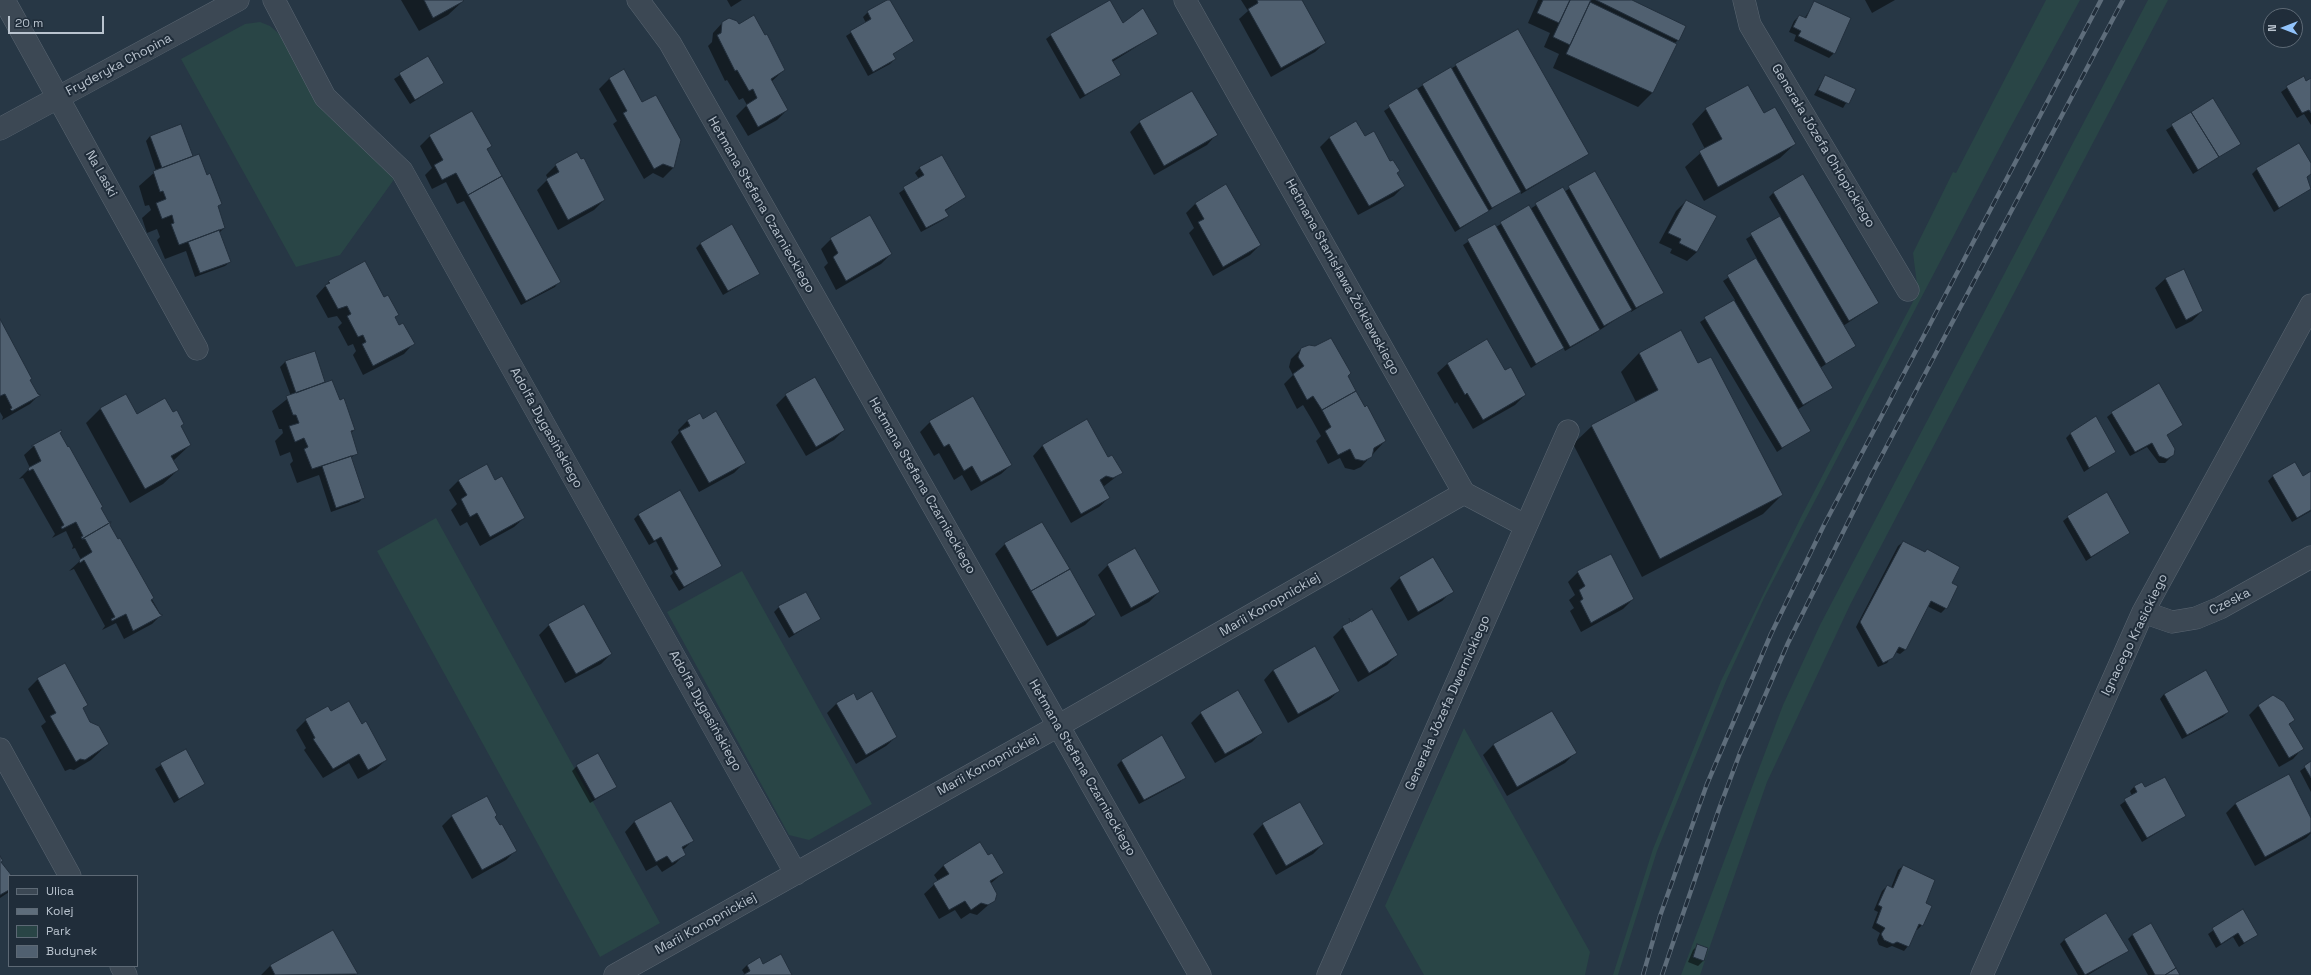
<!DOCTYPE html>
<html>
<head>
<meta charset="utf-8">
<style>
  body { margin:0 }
  #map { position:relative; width:2311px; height:975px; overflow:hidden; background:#273745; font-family:"Space Grotesk",sans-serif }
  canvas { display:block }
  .legend { position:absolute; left:8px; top:875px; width:130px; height:92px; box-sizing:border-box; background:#202d3a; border:1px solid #5d6975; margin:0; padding:5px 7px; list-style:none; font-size:12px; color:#b9c3ce }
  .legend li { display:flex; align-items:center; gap:8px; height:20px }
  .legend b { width:20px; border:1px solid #5d6975 }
  .north { position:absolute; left:2263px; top:8px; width:40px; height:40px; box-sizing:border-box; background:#202d3a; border:1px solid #5d6975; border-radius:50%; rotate:270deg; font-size:11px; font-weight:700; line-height:16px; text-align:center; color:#b9c3ce }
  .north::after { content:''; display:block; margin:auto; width:14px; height:18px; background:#91c3fb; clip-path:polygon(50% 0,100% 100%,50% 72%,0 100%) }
  .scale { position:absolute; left:8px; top:16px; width:96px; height:18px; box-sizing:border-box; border:2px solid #b9c3ce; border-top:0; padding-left:5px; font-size:12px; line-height:14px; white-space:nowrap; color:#b9c3ce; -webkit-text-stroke:3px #202d3a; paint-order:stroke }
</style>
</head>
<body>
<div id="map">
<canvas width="2311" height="975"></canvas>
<ul class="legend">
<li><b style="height:5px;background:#3c4854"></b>Ulica</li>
<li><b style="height:5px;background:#5e6d7b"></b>Kolej</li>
<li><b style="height:11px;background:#294546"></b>Park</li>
<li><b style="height:11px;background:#506070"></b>Budynek</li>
</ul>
<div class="north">N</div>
<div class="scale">20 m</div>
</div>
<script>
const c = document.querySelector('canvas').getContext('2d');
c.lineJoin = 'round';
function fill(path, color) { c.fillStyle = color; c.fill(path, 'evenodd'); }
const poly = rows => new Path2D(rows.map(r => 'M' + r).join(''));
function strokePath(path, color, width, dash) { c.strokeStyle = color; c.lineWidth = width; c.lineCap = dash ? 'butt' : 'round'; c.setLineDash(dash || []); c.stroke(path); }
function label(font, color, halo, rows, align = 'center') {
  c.font = font + ' "Space Grotesk",sans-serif'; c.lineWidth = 4; c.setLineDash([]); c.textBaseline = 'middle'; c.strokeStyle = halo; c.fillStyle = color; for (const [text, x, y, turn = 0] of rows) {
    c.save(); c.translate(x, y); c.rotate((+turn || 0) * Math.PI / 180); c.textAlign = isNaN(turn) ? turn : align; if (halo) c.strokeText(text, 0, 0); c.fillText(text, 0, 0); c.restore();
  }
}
fill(poly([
  [2046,0,2080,0,2009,130,1764,598,1726,681,1657,851,1618,975,1613,975,1653,849,1721,681,1802,515,1918,292,1913,253,1953,172,1956,173],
  [2148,0,2168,0,1850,605,1767,782,1700,975,1681,975,1783,705,1820,625],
  [260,22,270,26,277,32,395,178,340,255,296,267,181,59,245,24],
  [436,518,660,923,600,957,377,551],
  [742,571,872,804,809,840,789,835,667,612],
  [1464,728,1590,952,1585,975,1424,975,1385,906]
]), '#294546');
fill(poly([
  [401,0,462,0,463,1,448,15,419,31],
  [727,0,742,0,731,7],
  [889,0,913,41,892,55,895,59,890,64,868,76,846,36,866,23,863,17,868,12],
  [1241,0,1299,0,1325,43,1315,52,1271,77,1239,19,1248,11],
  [1538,0,1629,0,1678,40,1674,44,1676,45,1652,93,1638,107,1553,68,1559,54,1544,47,1550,33,1528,23],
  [1865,0,1895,0,1872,13],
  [1815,2,1834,53,1829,58,1794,41,1796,35,1789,32,1794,21,1799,16,1804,19],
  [723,22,738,25,765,37,784,70,771,82,787,110,777,120,748,136,736,116,747,105,743,98,739,100,727,80,725,81,708,46,712,42,713,33],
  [1517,30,1588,154,1521,194,1520,191,1455,232,1384,111,1423,85],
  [1157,34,1112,62,1120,75,1080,99,1046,39,1051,35],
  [428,57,443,83,410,104,394,79],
  [624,71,642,104,680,141,673,168,663,178,653,173,644,179,613,124,617,121,599,89,609,79],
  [1825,76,1854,90,1843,108,1814,95],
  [2303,77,2306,82,2311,79,2311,125,2304,114,2297,118,2281,92],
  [2212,100,2239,144,2193,174,2166,130],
  [1706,109,1763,114,1795,144,1780,158,1704,201,1685,167,1705,149,1692,124],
  [1140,122,1216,135,1207,145,1154,175,1130,132],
  [180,125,192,157,206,176,220,204,217,207,224,228,219,233,230,262,225,266,195,277,186,251,165,259,157,240,160,237,157,229,147,233,142,218,151,210,149,205,145,206,139,186,156,171,146,141,150,136],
  [430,136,491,146,486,151,559,282,555,287,521,305,464,201,457,204,446,182,432,189,425,175,432,168,420,146],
  [1330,137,1365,138,1396,173,1404,186,1394,196,1358,215,1320,147],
  [556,165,604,200,594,210,558,230,537,190,548,179,546,175],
  [2311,165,2311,174,2306,178,2311,188,2274,212,2252,174,2257,169],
  [920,168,965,197,945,211,948,216,943,220,921,232,899,193,919,179,915,173],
  [1595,172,1662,293,1631,312,1630,310,1594,334,1565,351,1563,347,1531,368,1463,245,1494,225,1496,227,1529,207,1530,209,1562,189,1564,192],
  [1774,192,1878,303,1843,326,1854,346,1820,368,1831,388,1797,410,1809,430,1777,452,1700,322,1735,300,1723,281,1757,259,1746,239,1781,217,1769,197],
  [1686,201,1697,252,1687,261,1670,253,1672,249,1659,243,1676,211],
  [1195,204,1260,245,1250,255,1213,276,1189,233,1194,228,1186,213],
  [831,239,891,254,881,264,836,290,824,267,828,263,821,249],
  [701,243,759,274,723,295,696,248],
  [365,262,384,298,398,315,394,319,399,327,413,344,404,354,363,375,353,355,356,351,353,344,348,346,338,327,342,323,337,316,328,318,316,296,329,282],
  [2183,270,2202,311,2192,321,2176,329,2155,288,2165,279],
  [0,321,29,380,39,395,30,404,2,420,3,417,0,412],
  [1681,331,1698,364,1782,495,1763,514,1642,577,1573,444,1592,426,1636,402,1621,372,1639,353],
  [1487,341,1504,371,1525,395,1515,405,1473,429,1457,402,1455,404,1437,373,1447,364],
  [1301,349,1347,376,1385,441,1361,467,1354,470,1345,468,1340,458,1328,464,1316,441,1321,436,1312,420,1303,405,1297,409,1284,384,1293,375,1289,367,1291,359],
  [314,352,324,382,321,385,354,430,351,433,357,452,351,458,364,497,359,502,331,512,319,475,297,483,290,464,293,461,290,452,280,456,275,441,283,433,282,429,279,429,272,411,291,396,280,367,285,362],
  [125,395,137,415,172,413,183,424,180,427,190,445,173,461,178,470,163,484,130,503,86,423,100,409],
  [786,395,844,430,834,440,806,456,776,405],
  [972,398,1011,465,1001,474,971,491,962,475,954,480,939,453,934,456,920,432,930,422],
  [2112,413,2182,425,2166,436,2174,452,2170,458,2165,463,2159,463,2147,447,2130,456,2107,417],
  [702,420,744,463,734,473,699,492,671,442,679,433,678,430,687,421],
  [1086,421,1108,458,1121,473,1103,487,1109,498,1099,507,1071,523,1033,456,1042,446],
  [59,433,108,523,111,523,109,525,161,615,152,624,124,639,116,623,102,630,105,626,74,569,69,571,81,560,75,548,72,549,73,546,66,531,52,538,55,534,23,478,19,479,30,468,24,455,34,446],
  [2071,433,2115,451,2084,472,2066,438],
  [2311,472,2311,511,2292,522,2268,481,2273,476,2303,477],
  [459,480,495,481,524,518,514,527,480,546,467,522,460,526,451,510,457,504,449,490],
  [639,514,721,565,679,591,670,576,673,573,656,541,649,545,634,519],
  [2068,517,2129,533,2086,561,2063,521],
  [1903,542,1951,584,1946,608,1941,613,1927,606,1905,650,1900,654,1895,652,1887,663,1878,667,1856,627,1898,546],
  [1005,544,1095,615,1085,625,1047,646,995,554],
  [1610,555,1633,599,1623,609,1581,632,1570,611,1574,608,1569,600,1575,595,1568,582,1578,572],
  [1108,565,1159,592,1149,602,1121,617,1098,575],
  [1400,578,1452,591,1442,601,1408,621,1390,588],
  [779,607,820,619,789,638,774,612],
  [549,625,611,654,601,664,565,683,539,635],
  [1343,627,1397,655,1387,665,1358,682,1333,637],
  [1273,670,1339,691,1329,700,1288,723,1264,680],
  [2206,672,2228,712,2223,717,2182,739,2160,699,2164,694],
  [38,679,82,709,89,723,108,744,91,760,74,770,70,769,65,771,41,726,46,722,28,689],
  [856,702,896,737,886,746,856,764,827,713,837,703],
  [2259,705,2294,720,2289,725,2302,749,2293,759,2279,767,2249,715],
  [328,708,330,712,361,725,386,760,376,769,358,779,349,763,323,778,304,750,306,748,296,730,306,720],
  [1552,712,1575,753,1565,763,1507,796,1483,755,1493,745],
  [1201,713,1261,733,1252,742,1215,763,1191,723],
  [185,750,204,784,174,803,155,769],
  [1122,760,1184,778,1180,782,1139,804,1117,765],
  [2311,763,2311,792,2300,771],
  [577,766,616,787,590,803,572,771],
  [2142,783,2145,789,2185,816,2142,842,2120,805,2132,796,2130,791,2134,787],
  [671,802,692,841,683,850,685,854,675,864,662,872,657,865,646,871,625,832,634,822],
  [2236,803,2311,820,2311,833,2306,838,2255,866,2226,813],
  [452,816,494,817,515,851,506,860,472,879,442,826],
  [1263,824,1323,844,1313,854,1276,875,1253,834],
  [987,856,1003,873,990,884,994,900,977,915,970,913,961,919,955,910,939,919,924,894,938,881,934,875,944,865],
  [0,860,10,876,9,892,0,898],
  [1903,866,1924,904,1922,925,1917,930,1915,929,1908,946,1904,951,1892,946,1887,948,1879,945,1877,940,1880,933,1872,928,1878,912,1874,910,1882,891,1887,886,1891,888,1898,870],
  [2243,910,2257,935,2239,947,2233,937,2216,948,2208,934],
  [333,931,357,973,355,975,261,975,270,966],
  [2133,934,2179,975,2148,975,2128,939],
  [2065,939,2128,951,2088,975,2078,975,2060,944],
  [1698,945,1707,948,1703,961,1698,966,1688,962,1693,950],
  [747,965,763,965,791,975,745,975,742,970]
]), '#0007');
const building = poly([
  [424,0,463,0,464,1,433,18,424,0],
  [887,0,890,0,914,41,893,54,896,59,873,72,850,31,871,19,867,11,887,0],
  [1110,0,1123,23,1143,8,1158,34,1112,60,1121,75,1085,95,1050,34,1110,0],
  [1257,0,1302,0,1326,43,1281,68,1248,9,1258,3,1257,0],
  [1543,0,1570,0,1559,23,1537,13,1543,0],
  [1570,0,1591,0,1570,45,1553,37,1570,0],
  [1596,0,1632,0,1686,26,1679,41,1596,0],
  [1814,1,1851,18,1835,54,1798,36,1801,31,1793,27,1799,15,1806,18,1814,1],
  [1590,2,1677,44,1653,93,1566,54,1590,2],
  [754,15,765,35,767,34,785,70,771,79,788,110,758,127,746,105,757,98,753,89,749,91,737,70,735,71,717,35,721,33,722,22,729,18,737,21,739,24,754,15],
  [1518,29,1589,154,1526,190,1455,64,1518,29],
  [428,56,444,83,415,100,399,73,428,56],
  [1451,67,1521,192,1492,208,1422,84,1451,67],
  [624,69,642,102,656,95,681,140,674,168,663,164,654,169,623,113,627,111,609,78,624,69],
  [1825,75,1856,89,1849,104,1818,90,1825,75],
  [2304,76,2306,81,2311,78,2311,113,2309,110,2302,113,2286,86,2304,76],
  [1748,85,1764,113,1775,107,1796,144,1718,187,1699,151,1722,139,1705,108,1748,85],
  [1417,88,1489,211,1460,228,1388,105,1417,88],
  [1192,91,1218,135,1164,166,1139,121,1192,91],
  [2213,98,2241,144,2219,157,2191,112,2213,98],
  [472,111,492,146,487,149,502,176,468,195,456,173,442,180,434,165,443,160,429,135,472,111],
  [2191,112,2219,157,2198,170,2171,124,2191,112],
  [1356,121,1365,136,1374,131,1390,161,1393,160,1400,171,1397,173,1405,186,1369,206,1329,137,1356,121],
  [181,124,193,156,162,168,150,136,181,124],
  [2299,143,2311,163,2311,174,2307,177,2311,189,2279,208,2256,168,2299,143],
  [577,152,581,159,584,158,605,200,568,220,546,179,559,172,555,164,577,152],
  [199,154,207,175,210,173,222,204,218,206,225,228,179,245,171,224,174,223,172,215,162,219,156,203,166,199,163,191,160,192,153,171,199,154],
  [942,155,966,197,945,210,949,216,926,228,903,187,924,175,919,167,942,155],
  [1595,171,1664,293,1636,308,1568,186,1595,171],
  [1803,174,1879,303,1849,321,1773,192,1803,174],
  [502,176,561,282,526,301,468,195,502,176],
  [1226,184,1261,245,1223,267,1198,222,1204,219,1195,203,1226,184],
  [1563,187,1632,310,1604,326,1535,203,1563,187],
  [1686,200,1717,216,1697,252,1679,243,1681,239,1668,233,1686,200],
  [1529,205,1600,330,1570,347,1500,222,1529,205],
  [870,215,892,254,846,281,833,257,838,253,830,238,870,215],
  [1780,216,1856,346,1826,364,1750,233,1780,216],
  [732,224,760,274,728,291,700,243,732,224],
  [1495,224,1564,348,1536,364,1467,239,1495,224],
  [219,230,231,262,200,273,188,242,219,230],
  [1756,258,1833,388,1803,405,1727,275,1756,258],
  [365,261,384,297,388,295,399,315,395,317,399,325,403,323,415,344,373,366,362,344,366,342,363,335,358,337,347,316,351,314,347,306,338,309,325,285,330,283,328,281,365,261],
  [2184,269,2203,311,2186,320,2165,278,2184,269],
  [1734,300,1811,431,1782,448,1704,317,1734,300],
  [0,319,32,379,30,380,38,394,41,395,12,411,10,409,12,408,5,394,0,396,0,319],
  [1681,330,1698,363,1711,357,1783,495,1660,559,1591,425,1658,390,1639,353,1681,330],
  [1331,338,1351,373,1348,376,1356,391,1322,410,1313,396,1307,400,1293,374,1304,366,1298,357,1301,348,1309,345,1315,346,1331,338],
  [1487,339,1505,370,1511,367,1526,395,1483,420,1467,393,1465,395,1447,363,1487,339],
  [315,351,325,382,296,393,285,361,315,351],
  [815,377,845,430,816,447,785,394,815,377],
  [332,380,340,400,344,398,355,430,351,431,358,454,312,469,304,449,308,447,304,438,295,442,289,426,299,423,296,415,293,415,286,396,332,380],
  [2159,383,2183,425,2167,435,2175,449,2174,455,2167,459,2159,456,2152,443,2135,452,2111,412,2159,383],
  [1356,391,1365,407,1367,405,1386,441,1374,448,1372,457,1364,461,1355,459,1350,449,1338,455,1325,431,1331,427,1322,410,1356,391],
  [126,394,137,414,165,398,173,412,177,410,184,424,181,426,191,445,171,456,179,470,145,489,100,408,126,394],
  [973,396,1012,465,981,482,972,466,964,471,949,444,944,447,929,421,973,396],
  [716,411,746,463,709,483,680,431,690,426,687,420,700,413,703,419,716,411],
  [2096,416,2116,452,2089,468,2070,433,2096,416],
  [1087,419,1108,457,1112,455,1123,473,1113,478,1106,476,1100,480,1110,498,1081,514,1042,445,1087,419],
  [61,430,62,432,60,433,68,447,69,446,103,507,101,508,109,522,111,522,82,539,81,537,83,536,76,522,62,529,61,527,64,525,33,469,29,471,28,468,41,461,34,446,31,446,61,430],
  [351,456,365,498,336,508,322,466,351,456],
  [2295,462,2303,476,2311,471,2311,510,2297,518,2272,475,2295,462],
  [487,464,495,480,502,476,525,518,490,537,477,513,470,517,461,499,467,495,458,480,487,464],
  [680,490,722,566,684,587,674,571,678,569,661,537,654,541,638,514,680,490],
  [2107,492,2130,533,2091,557,2067,516,2107,492],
  [111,522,110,525,118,539,120,538,154,598,151,600,160,614,163,615,133,631,126,614,112,621,111,619,115,617,84,560,80,563,79,560,92,552,85,539,82,539,111,522],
  [1042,522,1070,569,1031,591,1004,543,1042,522],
  [1903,541,1925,552,1927,549,1960,567,1952,583,1958,586,1947,609,1931,601,1906,650,1899,647,1893,658,1883,663,1860,622,1903,541],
  [1135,548,1160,592,1131,608,1107,564,1135,548],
  [1611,554,1634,599,1591,623,1580,601,1583,599,1579,590,1585,586,1577,571,1611,554],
  [1433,557,1454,592,1418,612,1399,577,1433,557],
  [1070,569,1096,615,1057,637,1031,591,1070,569],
  [806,592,821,619,794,634,778,606,806,592],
  [584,604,612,654,576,674,548,624,584,604],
  [1372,609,1398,655,1369,673,1342,626,1350,622,1349,618,1351,622,1372,609],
  [1315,646,1340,691,1298,714,1273,670,1315,646],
  [65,663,88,705,83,708,90,722,99,726,109,744,85,760,80,759,76,762,50,716,56,713,37,678,65,663],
  [2206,670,2229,712,2187,735,2164,694,2206,670],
  [1238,690,1263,733,1225,754,1200,712,1238,690],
  [872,691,897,737,866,755,836,703,854,693,857,700,872,691],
  [2273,695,2284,702,2295,720,2289,724,2304,749,2289,758,2258,705,2273,695],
  [349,701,362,724,366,721,387,760,368,770,359,754,333,769,313,739,315,738,305,719,328,706,331,711,349,701],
  [1552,711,1577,753,1517,787,1493,744,1552,711],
  [1162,735,1186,778,1144,800,1121,760,1162,735],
  [186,749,205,784,179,799,160,763,186,749],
  [598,753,617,787,595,799,576,765,598,753],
  [2311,761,2311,778,2304,766,2311,761],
  [2289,774,2311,818,2311,832,2265,857,2235,803,2289,774],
  [2165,777,2186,816,2147,838,2124,799,2137,792,2134,786,2142,782,2145,787,2165,777],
  [487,796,497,815,495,817,500,825,502,824,517,851,482,870,451,815,487,796],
  [671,801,694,841,682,847,686,855,672,863,667,856,656,862,634,821,671,801],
  [1300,802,1324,844,1286,866,1262,823,1300,802],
  [980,842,988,855,992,853,1004,873,990,881,997,894,995,901,988,905,981,903,971,910,965,901,949,910,933,883,949,874,943,865,980,842],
  [0,856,3,861,1,862,12,876,9,876,9,890,0,895,0,856],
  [1903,865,1935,880,1926,903,1932,906,1923,926,1919,924,1909,947,1897,942,1893,944,1884,940,1881,934,1885,928,1876,923,1882,907,1878,905,1887,885,1893,888,1903,865],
  [2243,909,2258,935,2244,943,2238,933,2221,944,2212,928,2243,909],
  [2106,913,2129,951,2085,975,2064,939,2106,913],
  [2151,923,2176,968,2165,975,2155,975,2132,934,2151,923],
  [333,930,358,974,275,975,270,965,333,930],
  [1697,944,1708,948,1704,961,1693,957,1697,944],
  [781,954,792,975,743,975,750,971,747,965,760,957,763,964,781,954],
  [2176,968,2180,975,2165,975,2176,968]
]);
fill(building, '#506070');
strokePath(building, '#222f3c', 1);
const minor = poly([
  [4,0,197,349],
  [274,0,325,97,402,171,796,874],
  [638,0,670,43,1200,975],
  [1185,0,1464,493,1526,526],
  [1744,0,1750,25,1908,290],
  [0,129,238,0],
  [2143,612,2172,622,2196,618,2220,608,2311,557],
  [0,749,70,876],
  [121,966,126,975],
  [615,975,1058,726,1464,493],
  [1328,975,1568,431],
  [1982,975,2143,612,2311,305]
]);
strokePath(minor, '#5a6672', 23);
strokePath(minor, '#3c4854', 22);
const rail = poly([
  [1643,975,1660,916,1707,784,1771,634,1824,525,2101,0],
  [1662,975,1719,809,1740,753,1788,643,1872,474,2123,0]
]);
strokePath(rail, '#5e6d7b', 4.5);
strokePath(rail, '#202d3a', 3, [9]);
label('13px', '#b9c3ce', '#202d3a', [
  ["Fryderyka Chopina",119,65,-28],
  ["Generała Józefa Chłopickiego",1823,146,59],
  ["Na Laski",101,174,61],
  ["Hetmana Stefana Czarnieckiego",761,205,60],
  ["Hetmana Stanisława Żółkiewskiego",1342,277,61],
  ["Adolfa Dygasińskiego",546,428,61],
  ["Hetmana Stefana Czarnieckiego",922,486,60],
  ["Czeska",2230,602,-27],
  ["Marii Konopnickiej",1270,605,-30],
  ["Ignacego Krasickiego",2135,635,-64],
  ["Generała Józefa Dwernickiego",1448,703,-66],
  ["Adolfa Dygasińskiego",705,711,61],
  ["Marii Konopnickiej",988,765,-29],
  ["Hetmana Stefana Czarnieckiego",1082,768,60],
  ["Marii Konopnickiej",706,924,-29]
]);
</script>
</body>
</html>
